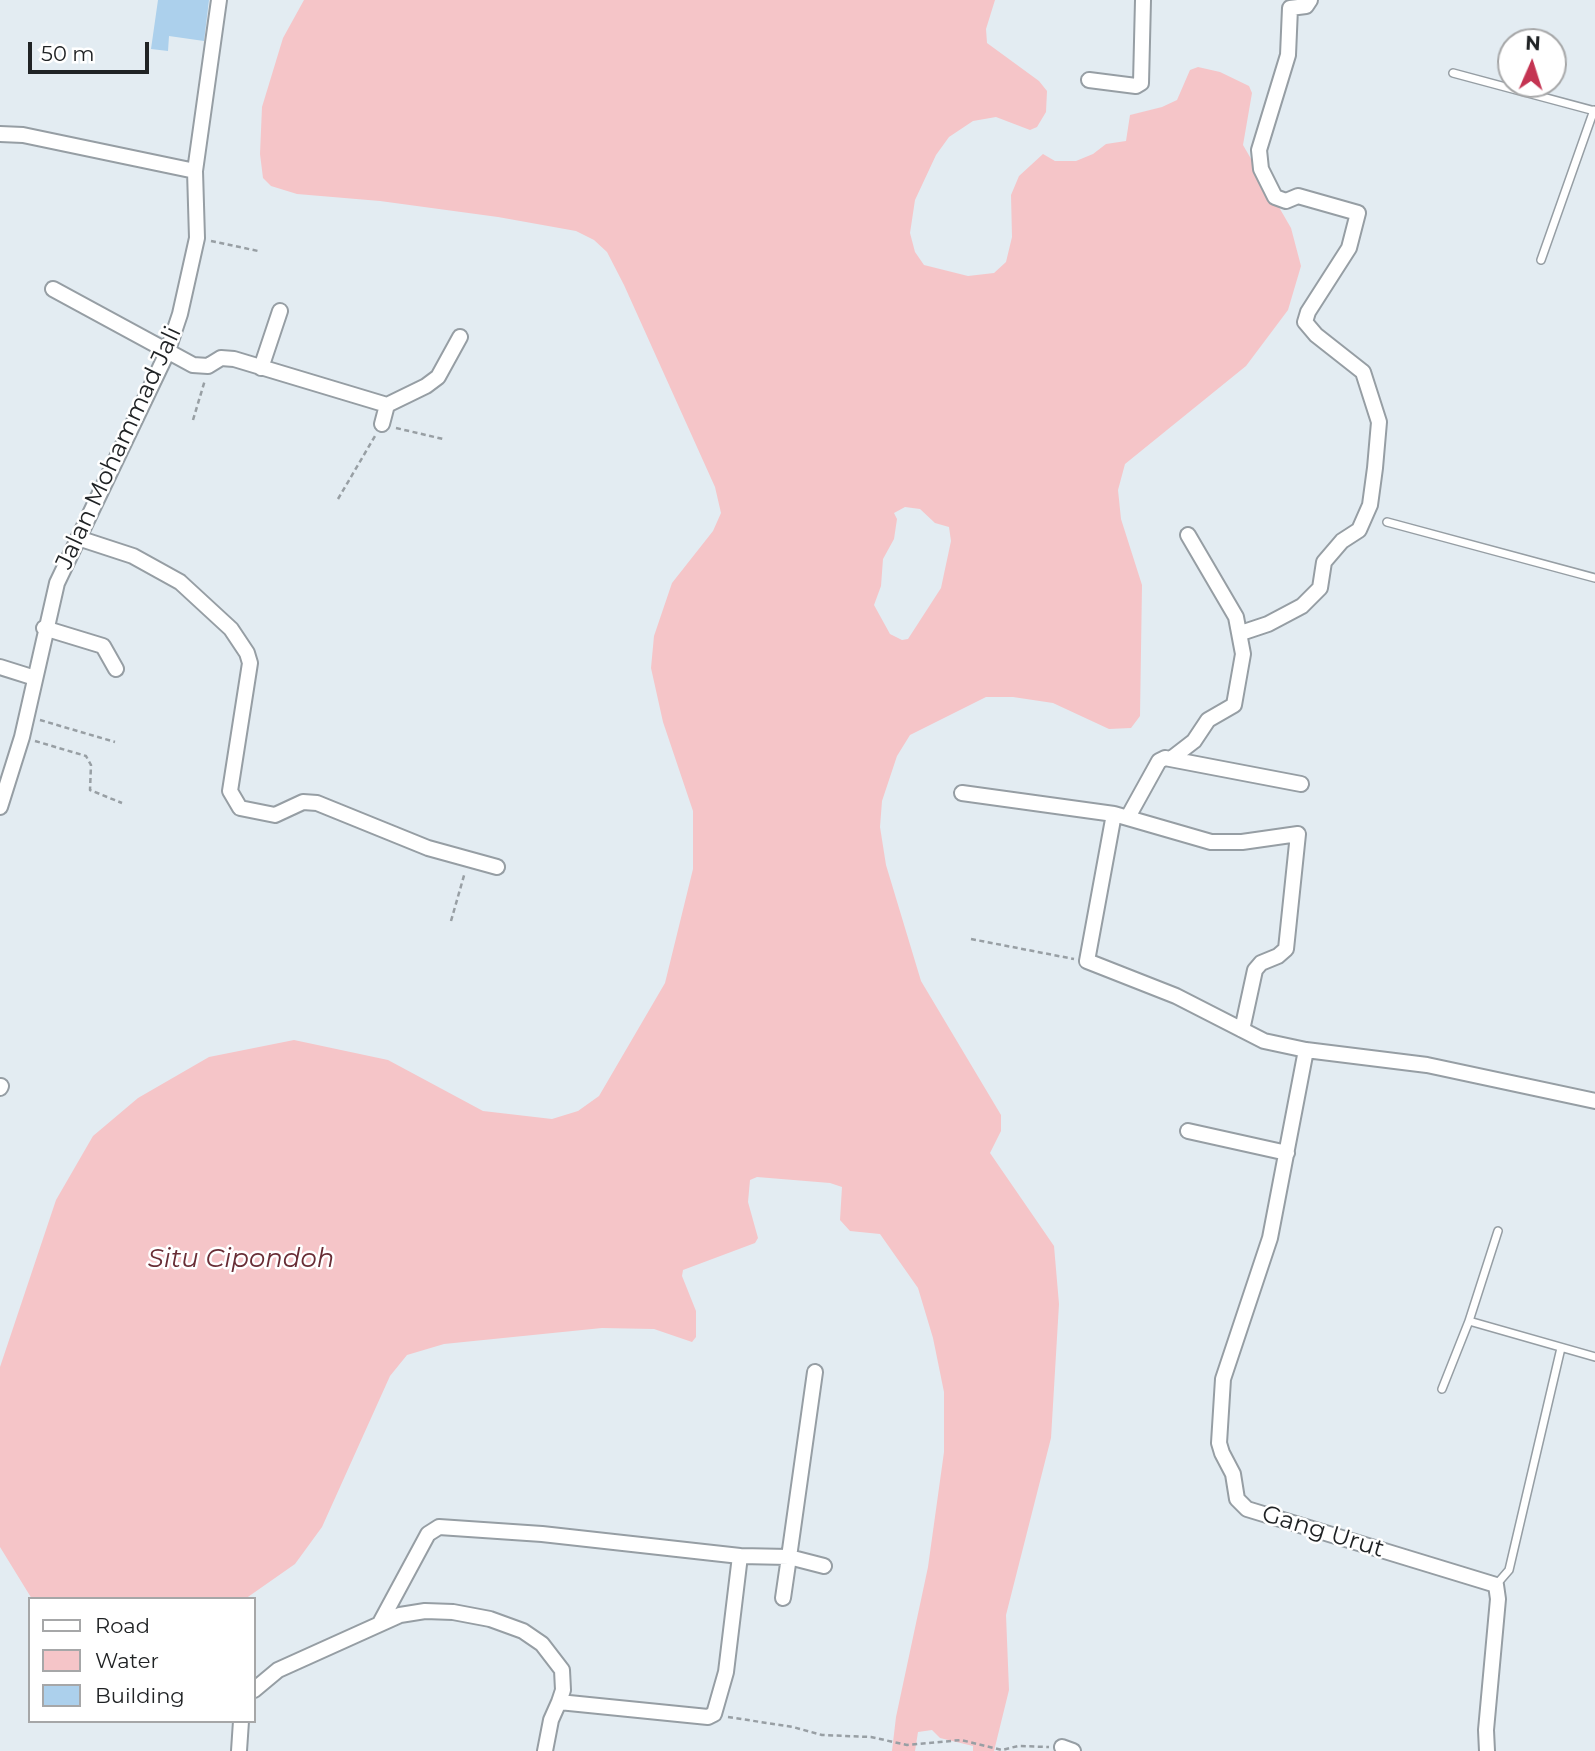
<!DOCTYPE html>
<html>
<head>
<meta charset="utf-8">
<style>
  body { margin:0 }
  #map { position:relative; width:1595px; height:1751px; overflow:hidden; background:#e3ecf2; font-family:Montserrat,sans-serif }
  canvas { display:block }
  .legend { position:absolute; left:28px; top:1597px; width:228px; height:126px; box-sizing:border-box; background:#fff; border:2px solid #a6a7a8; margin:0; padding:9px 12px; list-style:none; font-size:21px; color:#202325 }
  .legend li { display:flex; align-items:center; gap:14px; height:35px }
  .legend b { width:35px; border:2px solid #a6a7a8 }
  .north { position:absolute; left:1497px; top:28px; width:70px; height:70px; box-sizing:border-box; background:#fff; border:2px solid #a6a7a8; border-radius:50%; rotate:3deg; font-size:19px; font-weight:700; line-height:28px; text-align:center; color:#202325 }
  .north::after { content:''; display:block; margin:auto; width:24px; height:32px; background:#c43452; clip-path:polygon(50% 0,100% 100%,50% 72%,0 100%) }
  .scale { position:absolute; left:28px; top:42px; width:121px; height:32px; box-sizing:border-box; border:4px solid #202325; border-top:0; padding-left:9px; font-size:21px; line-height:24px; white-space:nowrap; color:#202325; -webkit-text-stroke:5px #fff; paint-order:stroke }
</style>
</head>
<body>
<div id="map">
<canvas width="1595" height="1751"></canvas>
<ul class="legend">
<li><b style="height:9px;background:#fff"></b>Road</li>
<li><b style="height:19px;background:#f5c5c8"></b>Water</li>
<li><b style="height:19px;background:#acd0ec"></b>Building</li>
</ul>
<div class="north">N</div>
<div class="scale">50 m</div>
</div>
<script>
const c = document.querySelector('canvas').getContext('2d');
c.lineJoin = 'round';
function fill(path, color) { c.fillStyle = color; c.fill(path, 'evenodd'); }
const poly = rows => new Path2D(rows.map(r => 'M' + r).join(''));
function strokePath(path, color, width, dash) { c.strokeStyle = color; c.lineWidth = width; c.lineCap = dash ? 'butt' : 'round'; c.setLineDash(dash || []); c.stroke(path); }
function label(font, color, halo, rows, align = 'center') {
  c.font = font + ' Montserrat,sans-serif'; c.lineWidth = 5; c.setLineDash([]); c.textBaseline = 'middle'; c.strokeStyle = halo; c.fillStyle = color; for (const [text, x, y, turn = 0] of rows) {
    c.save(); c.translate(x, y); c.rotate((+turn || 0) * Math.PI / 180); c.textAlign = isNaN(turn) ? turn : align; if (halo) c.strokeText(text, 0, 0); c.fillText(text, 0, 0); c.restore();
  }
}
fill(poly([
  [304,0,995,0,986,29,987,43,1039,81,1047,91,1046,112,1037,127,1030,130,996,117,973,121,949,137,936,155,915,200,910,233,915,252,924,265,968,276,994,273,1006,262,1012,237,1011,195,1019,176,1043,154,1055,161,1076,161,1093,154,1106,144,1126,141,1130,115,1162,107,1177,100,1190,70,1198,67,1220,72,1249,86,1252,93,1243,145,1291,228,1301,266,1288,310,1246,366,1125,464,1118,490,1121,519,1142,585,1140,716,1131,728,1109,729,1053,703,1013,697,986,697,910,735,897,756,882,801,880,827,886,865,921,981,1001,1115,1001,1131,990,1153,1054,1246,1059,1304,1051,1438,1006,1615,1009,1690,994,1751,973,1751,973,1746,940,1738,932,1730,918,1732,915,1751,892,1751,896,1717,928,1567,944,1452,944,1392,933,1338,918,1288,880,1234,850,1231,840,1220,842,1187,830,1183,757,1177,750,1180,748,1202,758,1238,755,1243,683,1270,682,1276,696,1311,696,1337,692,1342,654,1329,602,1328,444,1344,407,1355,390,1376,322,1527,295,1564,245,1599,32,1599,0,1547,0,1367,56,1200,93,1136,138,1098,209,1057,294,1040,388,1060,483,1111,552,1119,578,1111,599,1096,665,983,693,869,693,811,663,722,651,668,654,636,672,583,713,531,721,513,715,487,624,285,607,252,594,240,576,231,498,217,380,201,297,194,271,186,263,178,260,154,262,107,283,38],
  [905,507,920,509,935,523,949,527,951,541,941,588,908,639,902,640,890,634,874,605,881,586,883,559,894,539,897,519,894,513]
]), '#f5c5c8');
fill(poly([
  [158,0,209,0,204,41,169,36,168,51,151,49]
]), '#acd0ec');
const service = poly([
  [1453,73,1595,111],
  [1541,260,1594,110],
  [1387,522,1595,578],
  [1498,1231,1469,1321,1595,1357],
  [1442,1389,1469,1321],
  [1496,1585,1509,1570,1561,1348]
]);
const minor = poly([
  [1089,80,1136,86,1141,83,1143,0],
  [0,134,23,135,195,171],
  [53,289,193,365,208,366,221,358,234,359,387,405,382,424],
  [261,368,280,311],
  [387,405,426,386,438,377,460,337],
  [78,538,133,556,180,582,231,629,247,653,250,663,230,791,240,808,275,815,303,802,317,803,428,848,497,867],
  [44,628,103,646,116,669],
  [1241,633,1268,624,1302,606,1320,588,1324,562,1342,541,1359,530,1370,505,1375,468,1379,422,1363,372,1316,335,1305,322,1308,312,1349,248,1358,213,1298,196,1286,201,1275,197,1261,169,1259,150,1288,55,1290,8,1306,6,1310,0],
  [0,667,35,678],
  [1172,758,1194,741,1208,720,1234,705,1243,654,1236,617,1188,535],
  [962,793,1114,814,1087,961,1176,996,1264,1041,1306,1050,1427,1065,1595,1101],
  [0,807,22,737,57,583,167,353,180,314,197,238,195,171,219,0],
  [1114,814,1211,842,1242,842,1298,834,1286,949,1278,956,1261,963,1255,970,1242,1030],
  [1128,817,1159,761,1165,758,1301,784],
  [1306,1050,1270,1238,1223,1379,1219,1443,1222,1453,1233,1474,1237,1499,1247,1509,1496,1585,1498,1599,1486,1730,1487,1751],
  [0,1088,1,1086],
  [1188,1131,1287,1153],
  [783,1598,789,1557,824,1566],
  [380,1623,428,1534,439,1527,542,1534,740,1556,789,1557,815,1372],
  [254,1690,278,1670,400,1615,425,1611,453,1612,490,1619,523,1631,542,1644,562,1670,563,1690,559,1702,708,1717,714,1714,726,1672,740,1556],
  [1062,1747,1073,1751],
  [239,1751,241,1721],
  [545,1751,551,1720,559,1702]
]);
strokePath(service, '#969ea4', 10);
strokePath(minor, '#969ea4', 18);
strokePath(poly([
  [211,241,258,251],
  [193,420,205,380],
  [396,428,443,439],
  [338,499,375,436],
  [40,720,115,742],
  [35,741,86,756,91,765,90,790,122,803],
  [451,921,465,872],
  [971,939,1074,959],
  [728,1717,793,1727,822,1735,871,1737,907,1745,961,1740,1002,1750,1018,1746,1049,1747]
]), '#989fa4', 2.5, [5, 3.5]);
strokePath(service, '#fff', 7);
strokePath(minor, '#fff', 14);
label('24px', '#202325', '#fff', [
  ["Jalan Mohammad Jali",119,448,-65],
  ["Gang Urut",1323,1532,17]
]);
label('italic 26px', '#682d35', '#fff', [
  ["Situ Cipondoh",241,1259]
]);
</script>
</body>
</html>
